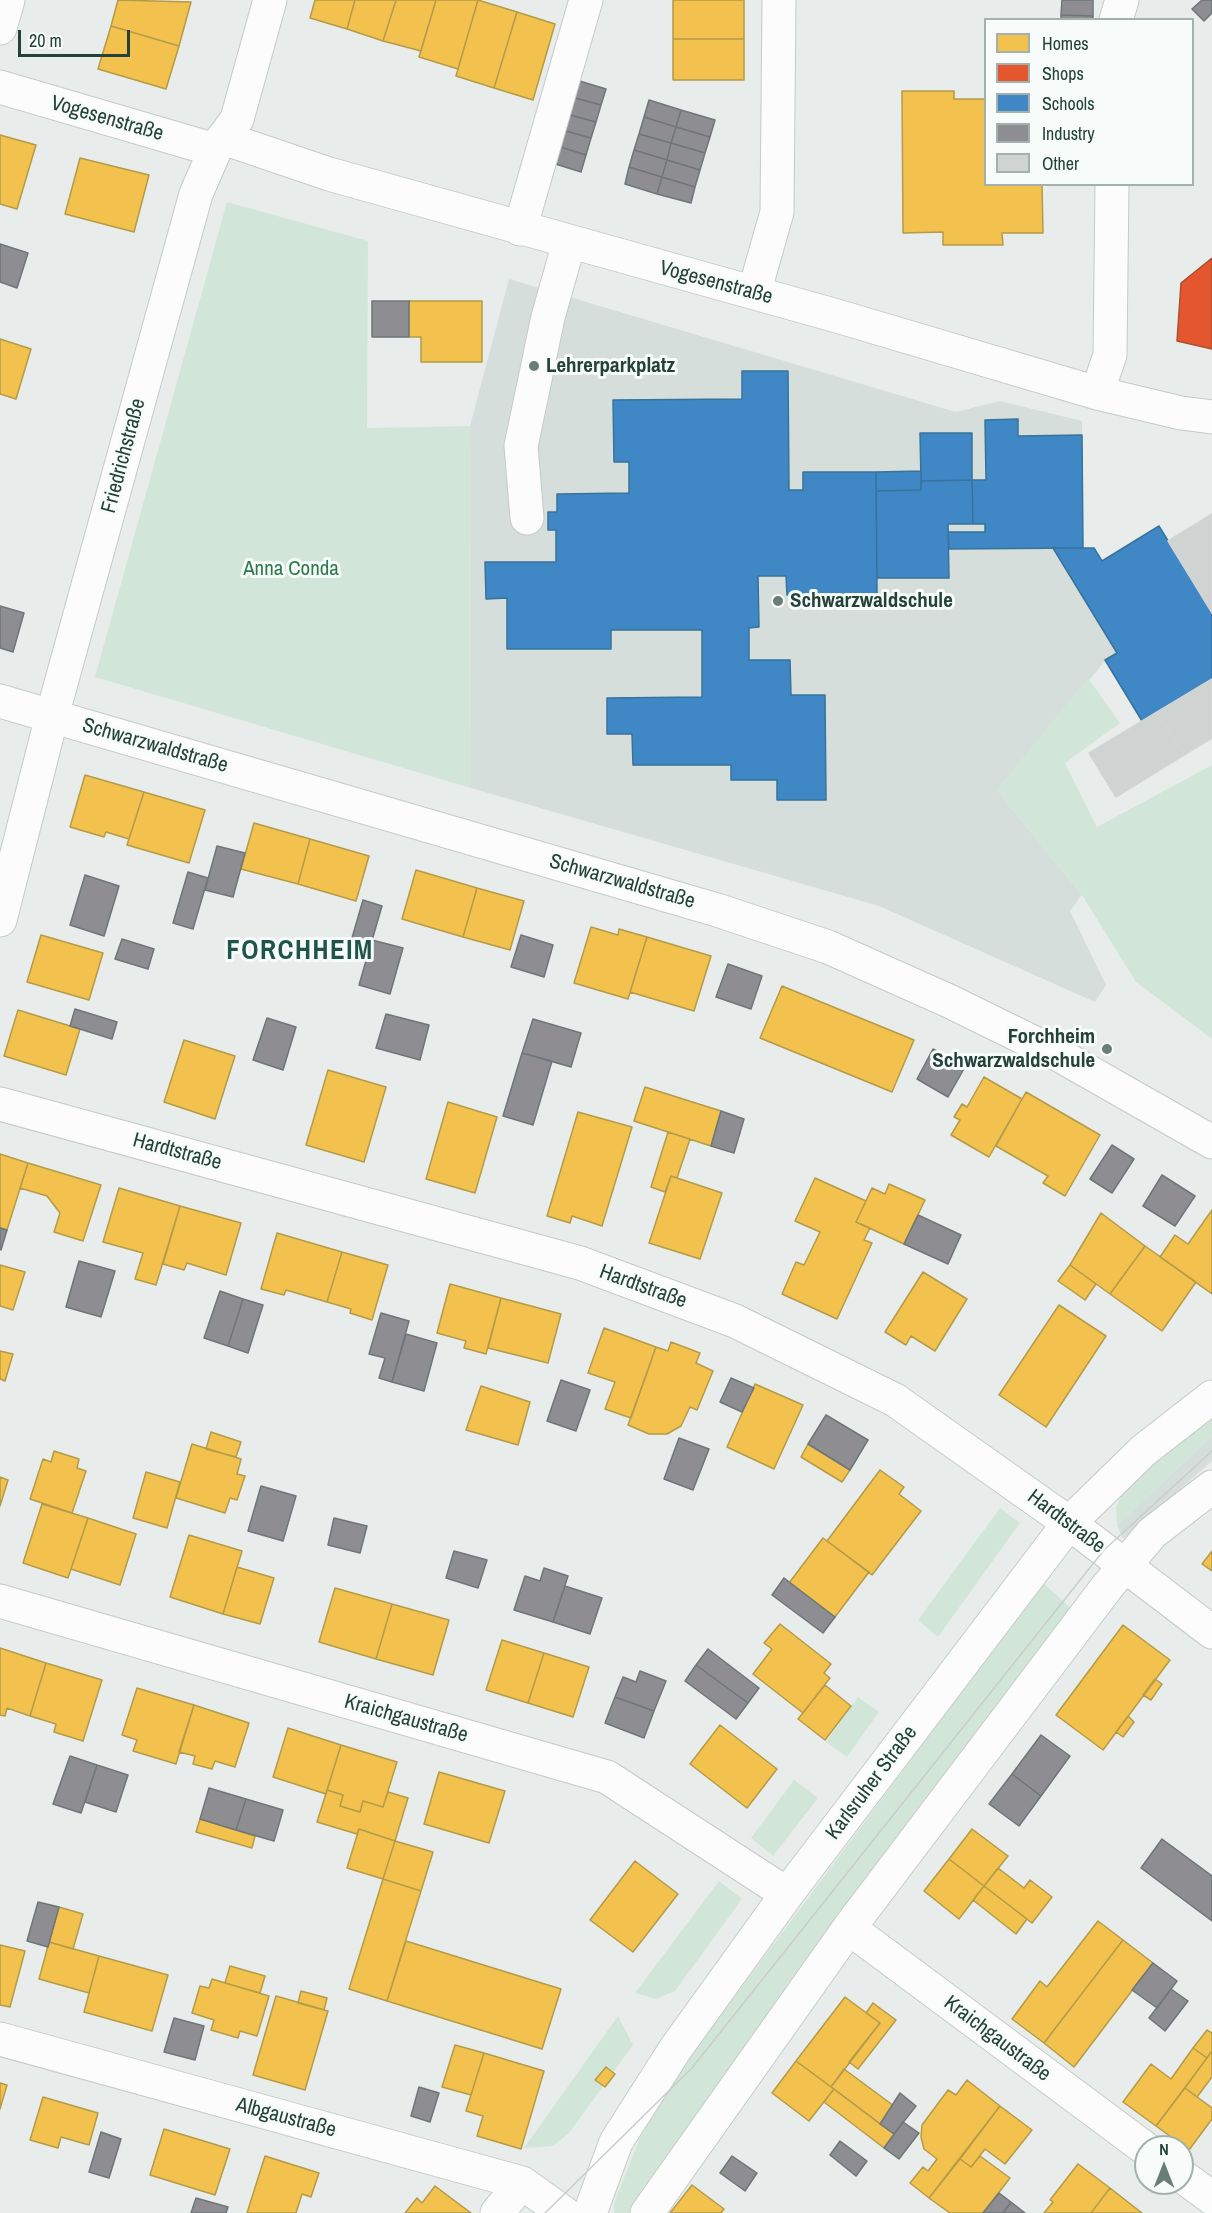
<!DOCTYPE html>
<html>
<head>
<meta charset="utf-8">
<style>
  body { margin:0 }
  #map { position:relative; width:1212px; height:2213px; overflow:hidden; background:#e8edeb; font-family:"Archivo Narrow",sans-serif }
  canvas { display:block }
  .legend { position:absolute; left:984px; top:18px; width:210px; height:168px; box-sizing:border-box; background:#f7fbf9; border:2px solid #a3b1ad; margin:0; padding:8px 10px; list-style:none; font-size:18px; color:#24423a }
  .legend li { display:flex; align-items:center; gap:12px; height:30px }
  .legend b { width:30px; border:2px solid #a3b1ad }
  .north { position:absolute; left:1134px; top:2135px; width:60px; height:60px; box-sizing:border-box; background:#f7fbf9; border:2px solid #a3b1ad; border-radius:50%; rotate:0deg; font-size:16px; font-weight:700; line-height:24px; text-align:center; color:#24423a }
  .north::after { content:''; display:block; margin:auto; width:21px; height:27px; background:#697e78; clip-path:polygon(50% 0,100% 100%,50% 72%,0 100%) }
  .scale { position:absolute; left:18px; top:30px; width:112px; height:27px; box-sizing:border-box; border:3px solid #24423a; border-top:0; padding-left:8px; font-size:18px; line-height:21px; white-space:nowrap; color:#24423a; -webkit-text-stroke:4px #f7fbf9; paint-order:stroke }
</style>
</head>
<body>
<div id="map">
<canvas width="1212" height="2213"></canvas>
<ul class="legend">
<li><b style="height:16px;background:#f2c14e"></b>Homes</li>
<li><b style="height:16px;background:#e4572e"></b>Shops</li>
<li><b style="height:16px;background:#3f88c5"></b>Schools</li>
<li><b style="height:16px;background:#8d8d92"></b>Industry</li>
<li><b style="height:16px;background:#cfd4d2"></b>Other</li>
</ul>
<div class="north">N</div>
<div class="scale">20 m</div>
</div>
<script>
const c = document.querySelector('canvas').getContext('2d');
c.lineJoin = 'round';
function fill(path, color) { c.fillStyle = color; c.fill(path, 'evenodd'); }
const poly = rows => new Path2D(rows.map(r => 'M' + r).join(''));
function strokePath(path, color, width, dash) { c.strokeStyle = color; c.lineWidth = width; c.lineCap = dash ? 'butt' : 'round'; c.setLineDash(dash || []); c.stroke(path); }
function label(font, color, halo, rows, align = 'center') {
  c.font = font + ' "Archivo Narrow",sans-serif'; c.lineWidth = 6; c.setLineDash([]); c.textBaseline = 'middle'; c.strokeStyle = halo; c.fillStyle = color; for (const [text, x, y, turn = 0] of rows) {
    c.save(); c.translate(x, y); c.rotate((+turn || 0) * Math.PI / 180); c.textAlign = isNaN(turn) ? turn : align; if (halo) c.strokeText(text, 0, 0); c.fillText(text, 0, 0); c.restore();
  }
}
fill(poly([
  [509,279,956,412,1000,401,1082,421,1083,548,1117,653,1105,661,997,790,1082,895,1070,911,1106,985,1095,1002,879,906,471,788,470,426],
  [1212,1436,1212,1461,1123,1539,1117,1525]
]), '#d6dedb');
fill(poly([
  [227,202,368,241,367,428,470,426,471,788,95,677],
  [1088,678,1120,723,1065,763,1097,827,1212,765,1212,1039,1136,982,1082,895,997,790],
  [1212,1417,1212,1436,1117,1525,1116,1508,1125,1487,1153,1462],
  [1000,1508,1020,1523,938,1637,918,1620],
  [1043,1583,1074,1611,637,2213,614,2213,614,2203,644,2128,705,2036],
  [858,1697,879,1712,847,1757,826,1742],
  [794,1780,818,1798,773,1856,751,1838],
  [719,1881,742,1899,675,1991,656,1999,635,1993],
  [618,2016,633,2045,569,2133,553,2146,524,2148]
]), '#d1e6d8');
const homes = poly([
  [118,0,191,2,179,46,111,26,118,0],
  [315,0,355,0,347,29,310,18,315,0],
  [355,0,396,0,383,41,347,29,355,0],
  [396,0,436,0,421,51,383,41,396,0],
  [436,0,478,0,458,69,419,57,436,0],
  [478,0,517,12,494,88,456,76,478,0],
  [673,0,744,0,744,39,673,39,673,0],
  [517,12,555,24,533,100,494,88,517,12],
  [111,26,179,46,166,89,98,69,111,26],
  [673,39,744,39,744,80,673,80,673,39],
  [902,91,954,91,954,99,986,99,986,184,1042,184,1043,233,1002,233,1003,245,943,245,943,232,903,233,902,91],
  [0,135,36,145,17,209,0,204,0,135],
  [80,158,149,175,134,232,65,214,80,158],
  [409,301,482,301,482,362,421,362,421,337,409,337,409,301],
  [0,339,31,349,16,399,0,394,0,339],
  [85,775,144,792,129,839,106,832,104,837,70,827,85,775],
  [144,792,205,810,189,863,127,845,144,792],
  [254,823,310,839,298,884,241,869,254,823],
  [310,839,369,856,356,901,298,884,310,839],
  [416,870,477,888,463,937,402,919,416,870],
  [477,888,524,901,510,950,463,937,477,888],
  [591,927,618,935,619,929,647,937,628,999,574,983,591,927],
  [41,935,103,953,89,1000,27,982,41,935],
  [647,937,711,956,694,1011,630,992,647,937],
  [782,986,914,1040,892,1092,760,1038,782,986],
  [18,1010,80,1029,66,1075,4,1056,18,1010],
  [184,1040,235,1056,215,1119,164,1102,184,1040],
  [328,1070,386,1087,364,1162,306,1145,328,1070],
  [984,1077,1022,1099,989,1157,951,1135,960,1120,954,1117,962,1104,967,1107,984,1077],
  [645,1087,721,1111,711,1146,634,1121,645,1087],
  [1026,1092,1100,1135,1065,1196,1043,1183,1048,1176,996,1146,1026,1092],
  [448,1102,497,1117,475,1193,426,1179,448,1102],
  [578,1112,632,1127,602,1226,572,1216,570,1223,547,1216,578,1112],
  [668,1132,690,1139,677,1178,671,1176,665,1192,651,1187,668,1132],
  [0,1154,28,1163,7,1230,0,1228,0,1154],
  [28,1163,101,1185,83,1241,54,1232,60,1213,47,1196,20,1188,28,1163],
  [671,1176,722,1193,700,1259,649,1243,671,1176],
  [815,1178,866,1201,856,1222,870,1228,864,1240,872,1243,837,1319,782,1294,796,1262,804,1265,820,1232,795,1221,815,1178],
  [889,1184,925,1200,904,1244,856,1222,872,1188,885,1194,889,1184],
  [119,1188,180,1206,156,1285,135,1279,143,1253,103,1242,119,1188],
  [180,1206,241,1223,226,1275,187,1263,184,1270,163,1264,180,1206],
  [1212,1210,1212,1294,1160,1257,1175,1235,1188,1244,1212,1210],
  [1101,1213,1145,1246,1110,1294,1070,1265,1101,1213],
  [277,1233,342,1252,327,1302,286,1290,284,1295,261,1289,277,1233],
  [1145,1246,1196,1282,1162,1331,1110,1294,1145,1246],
  [342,1252,388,1265,372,1320,350,1313,351,1309,327,1302,342,1252],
  [0,1265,25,1272,13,1310,0,1306,0,1265],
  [1070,1265,1096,1284,1085,1300,1058,1281,1070,1265],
  [923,1272,967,1299,935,1351,911,1336,906,1345,885,1332,923,1272],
  [450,1284,501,1298,486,1354,464,1348,466,1341,437,1333,450,1284],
  [501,1298,561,1314,548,1363,488,1348,501,1298],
  [1059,1305,1106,1336,1046,1427,999,1395,1059,1305],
  [604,1328,656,1347,631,1418,605,1409,615,1382,588,1373,604,1328],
  [671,1342,700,1353,696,1363,713,1371,697,1410,690,1407,681,1426,667,1434,649,1434,628,1425,656,1347,668,1351,671,1342],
  [0,1351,13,1354,5,1381,0,1379,0,1351],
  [755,1384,803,1405,774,1469,727,1447,755,1384],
  [481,1386,530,1402,518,1445,466,1430,481,1386],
  [211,1432,241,1442,236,1457,206,1449,211,1432],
  [192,1444,241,1459,237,1474,245,1476,237,1500,230,1498,225,1513,176,1498,192,1444],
  [808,1444,850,1470,842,1482,801,1457,808,1444],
  [54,1451,79,1459,77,1468,86,1471,72,1513,30,1499,43,1459,51,1462,54,1451],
  [880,1470,904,1487,899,1494,921,1511,872,1575,827,1541,880,1470],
  [146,1472,180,1482,167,1528,133,1518,146,1472],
  [0,1477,8,1480,0,1506,0,1477],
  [42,1504,88,1518,68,1578,23,1563,42,1504],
  [88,1518,136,1534,120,1585,71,1569,88,1518],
  [189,1535,242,1551,223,1614,170,1597,189,1535],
  [823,1538,869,1572,835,1617,789,1583,823,1538],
  [1212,1551,1212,1571,1202,1564,1212,1551],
  [237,1567,274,1578,260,1624,223,1614,237,1567],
  [335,1588,392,1604,376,1659,319,1642,335,1588],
  [392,1604,449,1620,433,1675,376,1659,392,1604],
  [780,1624,831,1664,824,1673,830,1678,803,1713,753,1674,772,1649,764,1643,780,1624],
  [1123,1625,1170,1660,1103,1750,1056,1715,1123,1625],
  [502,1640,544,1653,528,1703,486,1690,502,1640],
  [0,1648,46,1663,30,1716,7,1708,5,1716,0,1715,0,1648],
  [544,1653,589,1667,573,1717,528,1703,544,1653],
  [46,1663,102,1680,83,1741,54,1732,56,1724,30,1716,46,1663],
  [1155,1679,1162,1684,1151,1700,1143,1695,1155,1679],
  [825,1685,851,1706,825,1740,798,1719,825,1685],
  [137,1688,194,1705,176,1764,133,1751,137,1740,122,1735,137,1688],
  [194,1705,249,1723,235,1767,215,1761,212,1769,193,1764,195,1756,179,1752,194,1705],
  [1128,1716,1134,1722,1123,1737,1116,1732,1128,1716],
  [720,1725,777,1769,747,1808,690,1764,720,1725],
  [288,1728,341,1745,326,1794,273,1777,288,1728],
  [341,1745,397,1762,383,1807,363,1801,360,1812,340,1806,343,1795,327,1790,341,1745],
  [439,1772,505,1791,489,1843,424,1824,439,1772],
  [327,1790,343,1795,340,1806,360,1812,363,1801,383,1807,388,1792,408,1798,395,1841,359,1829,357,1834,317,1822,327,1790],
  [200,1819,255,1836,252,1848,196,1832,200,1819],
  [359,1829,395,1841,383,1879,347,1868,359,1829],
  [972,1829,1008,1856,984,1886,949,1859,972,1829],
  [395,1841,433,1852,421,1891,383,1879,395,1841],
  [949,1859,984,1886,959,1919,924,1891,949,1859],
  [635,1861,678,1894,633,1952,590,1920,635,1861],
  [998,1868,1024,1888,1030,1880,1052,1897,1032,1923,984,1886,998,1868],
  [383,1879,421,1891,387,2001,349,1989,383,1879],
  [984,1886,1027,1919,1016,1934,973,1900,984,1886],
  [59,1907,83,1914,73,1949,49,1942,59,1907],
  [1098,1921,1123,1940,1044,2043,1012,2019,1040,1981,1047,1987,1098,1921],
  [1123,1940,1153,1963,1074,2067,1044,2043,1123,1940],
  [406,1941,561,1989,542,2049,387,2001,406,1941],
  [49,1942,99,1956,89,1993,39,1979,49,1942],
  [0,1945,25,1951,10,2007,0,2005,0,1945],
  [99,1956,168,1975,152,2031,84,2012,99,1956],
  [230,1966,265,1976,260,1993,225,1983,230,1966],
  [212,1979,269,1996,257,2036,240,2031,238,2038,211,2030,214,2020,192,2013,200,1986,209,1988,212,1979],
  [301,1991,327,1998,324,2010,298,2003,301,1991],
  [276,1996,328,2011,305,2090,253,2075,276,1996],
  [845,1997,880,2023,831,2087,796,2061,845,1997],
  [873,2003,896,2020,858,2069,849,2062,880,2023,866,2013,873,2003],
  [1207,2030,1212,2033,1212,2051,1207,2058,1193,2048,1207,2030],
  [455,2045,484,2053,471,2095,442,2087,455,2045],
  [1193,2048,1207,2058,1156,2126,1123,2102,1151,2064,1171,2079,1193,2048],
  [1212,2051,1212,2077,1197,2097,1185,2088,1212,2051],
  [484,2053,544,2071,521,2149,477,2136,483,2116,466,2111,484,2053],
  [796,2061,834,2089,809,2121,772,2093,796,2061],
  [606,2067,615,2074,605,2087,595,2080,606,2067],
  [844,2069,894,2106,880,2124,831,2087,844,2069],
  [967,2080,1000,2106,929,2198,910,2183,923,2167,928,2171,937,2159,924,2149,921,2137,922,2125,948,2090,956,2095,967,2080],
  [0,2083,7,2085,0,2109,0,2083],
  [1185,2088,1212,2108,1212,2119,1189,2150,1156,2126,1185,2088],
  [834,2089,894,2134,884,2148,824,2102,834,2089],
  [43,2097,98,2113,89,2145,61,2137,58,2148,30,2140,43,2097],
  [1000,2106,1032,2130,1005,2164,985,2149,971,2167,960,2159,1000,2106],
  [164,2129,230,2149,215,2195,150,2175,164,2129],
  [265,2156,319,2173,311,2197,302,2194,296,2213,247,2213,265,2156],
  [980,2156,1010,2178,983,2213,950,2213,929,2198,960,2159,971,2167,980,2156],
  [1078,2164,1110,2188,1091,2213,1044,2213,1053,2202,1050,2200,1078,2164],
  [692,2185,724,2209,721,2213,670,2213,692,2185],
  [435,2186,471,2213,405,2213,417,2198,422,2203,435,2186],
  [1110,2188,1142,2213,1091,2213,1110,2188]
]);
fill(homes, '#f2c14e');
strokePath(homes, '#b49b48', 1.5);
const shops = poly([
  [1212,258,1212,349,1177,341,1181,283,1212,258]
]);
fill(shops, '#e4572e');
strokePath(shops, '#aa5132', 1.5);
const schools = poly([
  [742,371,788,371,789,490,803,490,803,472,876,472,877,594,787,595,786,576,758,576,759,627,749,628,749,660,790,660,791,695,825,695,826,800,777,800,777,780,731,780,731,765,633,765,632,734,607,734,607,698,702,697,702,630,611,630,611,649,507,649,507,598,486,599,485,562,556,562,556,530,548,530,548,512,557,512,557,494,629,493,629,462,614,462,613,400,742,399,742,371],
  [1018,419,1018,436,1082,435,1083,548,949,549,948,532,985,532,985,524,973,524,972,480,986,480,985,420,1018,419],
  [920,433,972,433,972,480,921,481,920,433],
  [921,471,921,490,876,491,876,472,921,471],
  [972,480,973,524,948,524,949,578,877,578,876,491,921,490,921,481,972,480],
  [1159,526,1212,613,1212,679,1142,721,1105,660,1117,653,1053,548,1094,548,1102,561,1159,526]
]);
fill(schools, '#3f88c5');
strokePath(schools, '#37739b', 1.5);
const industry = poly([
  [1062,0,1093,0,1093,16,1061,15,1062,0],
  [1202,0,1212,0,1212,13,1204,21,1192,9,1202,0],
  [1061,15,1093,16,1093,20,1061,20,1061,15],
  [573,79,606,89,601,105,568,96,573,79],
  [568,96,601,105,596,122,563,113,568,96],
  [649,100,681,110,676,127,644,117,649,100],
  [681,110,715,120,710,137,676,127,681,110],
  [563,113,596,122,591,138,559,129,563,113],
  [644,117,676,127,671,143,639,134,644,117],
  [676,127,710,137,705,153,671,143,676,127],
  [559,129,591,138,586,155,554,145,559,129],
  [639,134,671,143,667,160,634,150,639,134],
  [671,143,705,153,700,170,667,160,671,143],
  [554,145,586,155,581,172,549,162,554,145],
  [634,150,667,160,662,177,629,167,634,150],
  [667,160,700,170,695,187,662,177,667,160],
  [629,167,662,177,657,194,625,184,629,167],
  [662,177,695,187,691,203,657,194,662,177],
  [0,244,28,253,17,288,0,282,0,244],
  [372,301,409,301,409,337,372,337,372,301],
  [0,606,24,613,13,652,0,648,0,606],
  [217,846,245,853,233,897,205,890,217,846],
  [188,872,208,878,193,929,173,923,188,872],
  [85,875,119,886,104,936,70,925,85,875],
  [363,900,382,906,366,961,347,955,363,900],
  [521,935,553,945,544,977,511,967,521,935],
  [122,939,154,949,148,969,115,959,122,939],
  [372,940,403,948,390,994,359,985,372,940],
  [728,964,762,976,751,1009,716,997,728,964],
  [75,1009,117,1022,112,1039,70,1026,75,1009],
  [386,1014,429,1025,420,1060,376,1048,386,1014],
  [267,1018,296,1027,283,1070,253,1060,267,1018],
  [533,1019,581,1033,571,1067,522,1053,533,1019],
  [933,1049,965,1067,948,1097,917,1079,933,1049],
  [522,1053,552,1061,533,1125,503,1116,522,1053],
  [721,1111,744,1119,734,1153,711,1146,721,1111],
  [1112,1145,1134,1159,1112,1193,1090,1179,1112,1145],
  [1162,1175,1195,1196,1175,1226,1143,1206,1162,1175],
  [918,1215,961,1235,948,1264,904,1244,918,1215],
  [0,1228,7,1230,1,1250,0,1249,0,1228],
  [79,1261,115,1271,101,1317,66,1307,79,1261],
  [220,1291,243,1299,228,1346,204,1338,220,1291],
  [243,1299,263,1305,248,1353,228,1346,243,1299],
  [381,1313,409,1321,392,1382,379,1378,385,1358,369,1354,381,1313],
  [406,1334,437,1343,424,1391,392,1382,406,1334],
  [731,1378,754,1388,742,1412,720,1402,731,1378],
  [561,1380,590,1390,576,1431,547,1421,561,1380],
  [826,1415,868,1440,850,1470,808,1444,826,1415],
  [679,1438,709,1449,693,1490,664,1479,679,1438],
  [261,1486,296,1496,283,1541,248,1531,261,1486],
  [334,1518,367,1526,360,1553,328,1545,334,1518],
  [454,1551,487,1560,478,1588,446,1578,454,1551],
  [544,1568,568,1576,553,1622,514,1610,525,1576,540,1581,544,1568],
  [784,1578,835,1617,823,1633,772,1595,784,1578],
  [565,1586,602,1598,590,1634,553,1622,565,1586],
  [708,1649,759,1688,748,1703,696,1665,708,1649],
  [696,1665,748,1703,736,1719,685,1681,696,1665],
  [640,1671,666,1681,654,1711,615,1697,623,1677,636,1682,640,1671],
  [615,1697,654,1711,644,1738,605,1723,615,1697],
  [1041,1735,1070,1756,1041,1796,1012,1774,1041,1735],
  [70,1756,97,1765,81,1813,53,1804,70,1756],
  [97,1765,128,1775,116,1812,85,1802,97,1765],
  [1012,1774,1041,1796,1019,1826,989,1804,1012,1774],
  [209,1788,246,1799,236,1830,200,1819,209,1788],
  [246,1799,283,1810,274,1841,236,1830,246,1799],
  [1162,1839,1212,1876,1212,1921,1141,1868,1162,1839],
  [38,1902,59,1907,48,1947,27,1941,38,1902],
  [1153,1963,1177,1981,1157,2008,1132,1990,1153,1963],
  [1171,1989,1188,2001,1165,2031,1149,2018,1171,1989],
  [174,2018,204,2026,195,2060,164,2052,174,2018],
  [419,2087,439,2093,430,2122,411,2116,419,2087],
  [900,2093,916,2106,894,2134,880,2124,900,2093],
  [903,2122,919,2133,899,2159,884,2148,903,2122],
  [101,2132,121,2139,109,2178,89,2172,101,2132],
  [840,2141,867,2161,856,2176,830,2155,840,2141],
  [732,2156,757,2173,745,2191,720,2173,732,2156],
  [999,2193,1011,2202,1003,2213,983,2213,999,2193],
  [196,2198,228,2207,226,2213,191,2213,196,2198],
  [1011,2202,1025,2213,1003,2213,1011,2202]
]);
fill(industry, '#8d8d92');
strokePath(industry, '#6e7678', 1.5);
const building = poly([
  [1212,514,1212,613,1168,541,1212,514],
  [1212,679,1212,738,1184,755,1157,712,1212,679],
  [1157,712,1184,755,1116,797,1089,753,1157,712]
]);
fill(building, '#cfd4d2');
strokePath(building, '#d1d6d4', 1.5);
const minor = poly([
  [1116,20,1122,0],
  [0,28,8,0],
  [0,87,215,150],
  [223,138,329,174,837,316,1097,393,1181,413,1212,417],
  [520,229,586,0],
  [754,293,777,212,779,0],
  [1097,393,1110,355,1112,184],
  [527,518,521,446,548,317,569,243],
  [0,701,717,910,828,947,949,1001,1061,1056,1212,1142],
  [0,920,52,716,196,194,215,150,237,119,270,0],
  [0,1104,580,1263,735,1321,895,1400,1069,1523,1212,1632],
  [0,1601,607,1777,787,1894],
  [849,1928,1146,2149],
  [0,2039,522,2183,564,2213],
  [1182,2176,1212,2198],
  [497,2213,522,2183],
  [590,2213,616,2142,676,2048,787,1894,1069,1523,1144,1450,1212,1397],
  [647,2213,849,1928,1107,1587,1152,1533,1212,1487]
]);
strokePath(minor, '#c5cac8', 35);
strokePath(minor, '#fcfcfc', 33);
strokePath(poly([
  [545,2213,692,2068,1104,1550,1212,1451]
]), '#c9cdcc', 1.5);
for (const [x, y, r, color] of [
  [534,366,6,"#697e78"],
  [778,601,6,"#697e78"],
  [1107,1049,6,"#697e78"]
]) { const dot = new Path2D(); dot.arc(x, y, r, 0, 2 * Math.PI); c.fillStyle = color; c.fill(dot); strokePath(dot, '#f7fbf9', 2); }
label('21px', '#24423a', '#f7fbf9', [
  ["Vogesenstraße",107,119,16],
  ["Vogesenstraße",716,283,15],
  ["Friedrichstraße",124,456,-75],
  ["Schwarzwaldstraße",155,746,16],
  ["Schwarzwaldstraße",622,882,16],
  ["Hardtstraße",177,1152,15],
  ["Hardtstraße",643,1287,20],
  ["Hardtstraße",1066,1522,37],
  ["Kraichgaustraße",406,1719,16],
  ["Karlsruher Straße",872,1783,-53],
  ["Kraichgaustraße",997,2039,37],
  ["Albgaustraße",286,2118,15]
]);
label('bold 21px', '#24423a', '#f7fbf9', [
  ["Lehrerparkplatz",546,366],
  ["Schwarzwaldschule",790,601],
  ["Forchheim",1095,1037,"right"],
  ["Schwarzwaldschule",1095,1061,"right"]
], 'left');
label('21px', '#2d7a4b', '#f7fbf9', [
  ["Anna Conda",291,569]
]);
c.letterSpacing = '1.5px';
label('bold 27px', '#1f5548', '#f7fbf9', [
  ["FORCHHEIM",300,952]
]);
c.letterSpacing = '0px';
</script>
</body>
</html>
